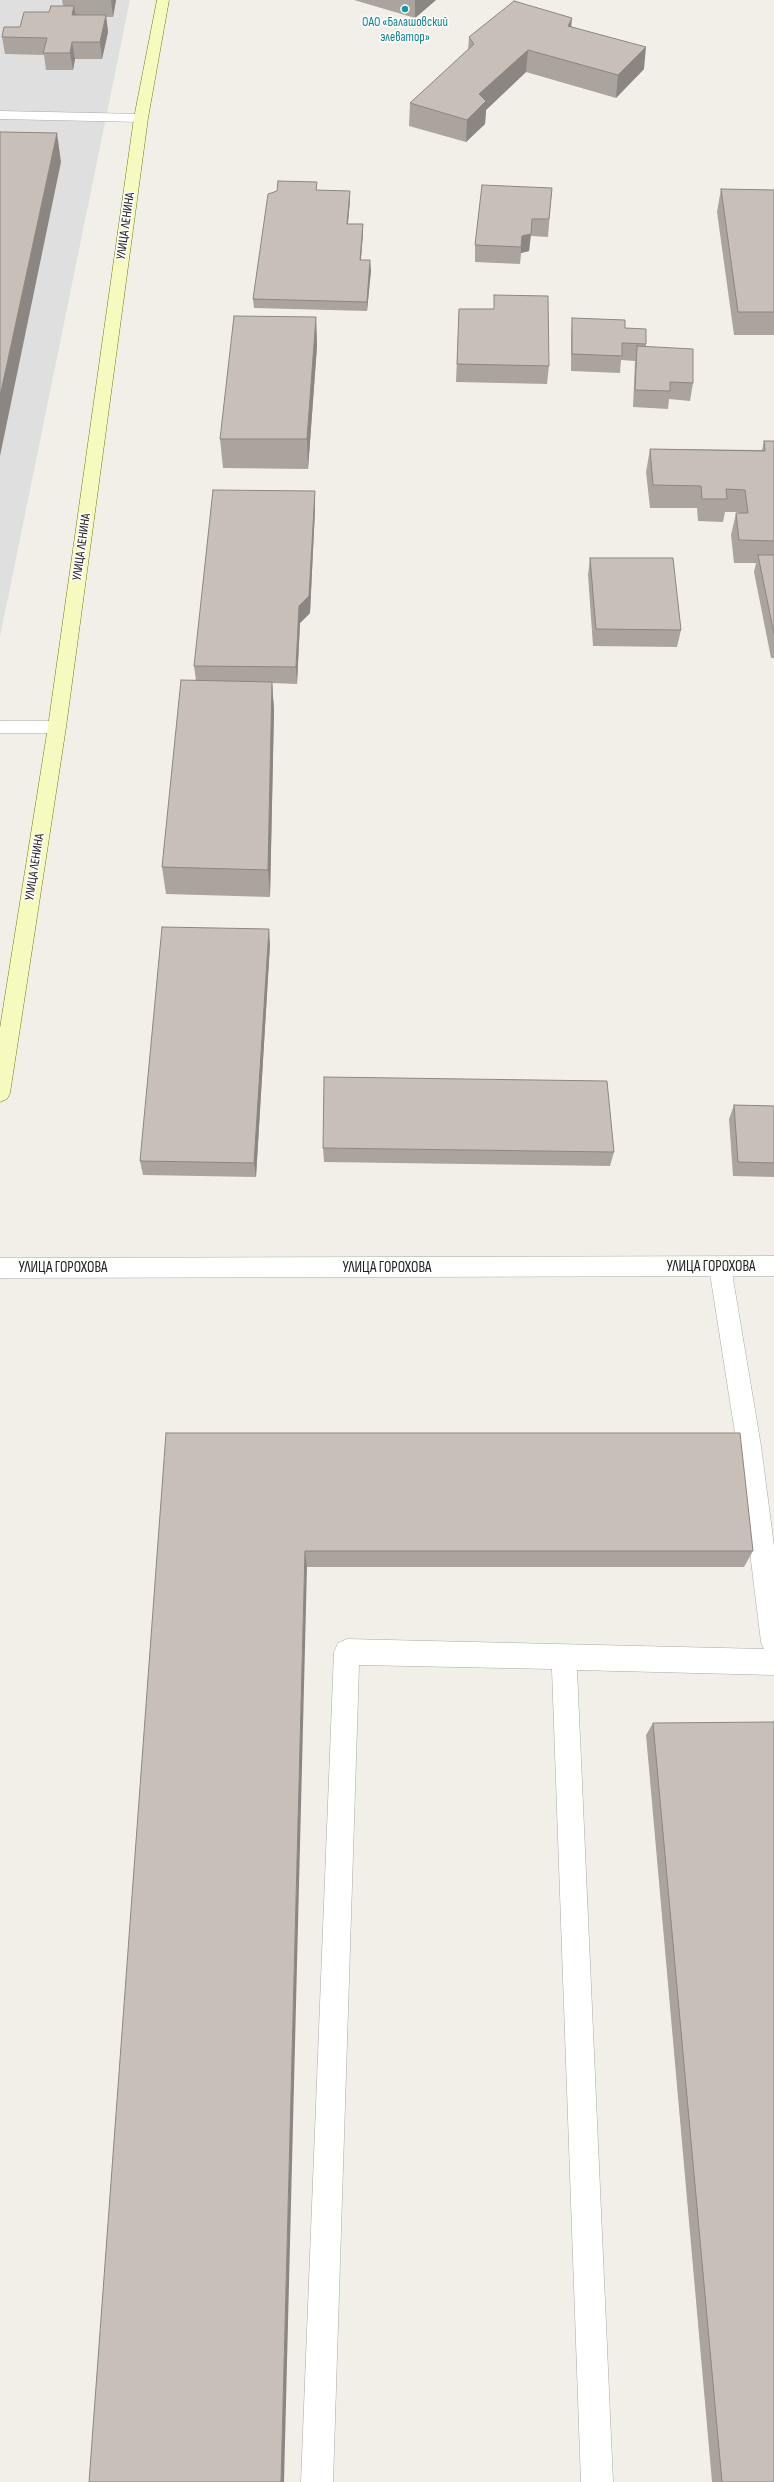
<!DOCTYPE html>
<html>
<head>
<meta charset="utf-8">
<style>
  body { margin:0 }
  canvas { display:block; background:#f2efe9 }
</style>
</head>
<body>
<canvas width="774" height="2482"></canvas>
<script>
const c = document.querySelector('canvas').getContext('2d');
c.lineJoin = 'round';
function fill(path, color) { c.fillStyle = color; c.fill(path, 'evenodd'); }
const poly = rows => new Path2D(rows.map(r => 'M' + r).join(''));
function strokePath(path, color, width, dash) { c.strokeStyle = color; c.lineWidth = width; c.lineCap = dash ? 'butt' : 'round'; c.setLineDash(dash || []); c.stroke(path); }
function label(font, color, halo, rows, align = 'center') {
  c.font = font + ' "Sofia Sans Condensed",sans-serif'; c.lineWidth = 3; c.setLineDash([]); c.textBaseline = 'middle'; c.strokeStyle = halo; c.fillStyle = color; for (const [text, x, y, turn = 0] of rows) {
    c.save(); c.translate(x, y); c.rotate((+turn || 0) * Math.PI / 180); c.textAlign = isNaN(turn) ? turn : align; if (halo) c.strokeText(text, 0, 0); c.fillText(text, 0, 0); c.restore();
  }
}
fill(poly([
  [0,0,130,0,0,637]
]), '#e0dfdf');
const lane = poly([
  [0,111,141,114,148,118,141,122,0,119,0,111],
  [720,1257,728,1260,731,1267,761,1446,774,1546,774,1675,577,1670,613,2482,581,2482,552,1669,359,1665,333,2482,301,2482,334,1652,338,1643,347,1639,764,1649,761,1642,737,1446,709,1267,712,1260,720,1257]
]);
const street = poly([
  [0,721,57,721,63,723,66,727,63,731,57,733,0,733,0,721],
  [774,1256,774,1276,0,1278,0,1258,774,1256]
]);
const secondary = poly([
  [157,0,169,0,148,118,66,727,10,1093,7,1099,0,1102,0,1028,48,727,134,118,157,0]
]);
strokePath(lane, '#a9a9a9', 1);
strokePath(street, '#a9a9a9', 1);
strokePath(secondary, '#707d05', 1);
fill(lane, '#fff');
fill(street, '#fff');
fill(secondary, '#f7fabf');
fill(poly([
  [62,0,116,0,113,17,106,17,108,32,102,59,75,59,73,70,46,70,44,55,5,54,2,37,20,27,63,6],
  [354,0,436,0,415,18],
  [571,26,644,69,616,98,526,72,486,110,485,124,466,142,409,126,410,103,468,50,469,37],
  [552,188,548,237,531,236,529,251,521,253,520,264,475,262,475,245],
  [721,189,774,190,774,335,734,335,717,212],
  [317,190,350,200,348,224,363,233,361,260,371,270,367,311,254,308,253,299,277,191],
  [494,295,549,366,547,384,456,382,459,309,494,309],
  [316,317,317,346,308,469,223,468,220,439],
  [572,318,625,328,646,344,646,347,693,383,690,401,669,399,668,409,633,407,635,361,621,360,620,373,571,371,571,336],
  [764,441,774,441,774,658,771,658,754,572,756,563,734,563,731,535,736,513,740,512,725,512,723,522,698,521,697,508,650,508,646,472,650,449,762,450],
  [315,491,315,509,310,613,300,623,297,684,272,683,274,710,270,897,166,894,162,867,196,681,194,666],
  [590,558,681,630,677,647,593,646,588,575],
  [270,944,256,1177,143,1175,140,1161],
  [734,1105,774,1106,774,1177,733,1176,729,1119],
  [323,1148,614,1152,610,1166,324,1162],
  [166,1433,753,1551,744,1567,307,1567],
  [653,1723,774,2482,712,2482,646,1735]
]), '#aba49e');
fill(poly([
  [111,0,116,0,113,17],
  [415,0,436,0,415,18],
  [74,6,77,23,72,15],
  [106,15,108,32,102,59,100,42],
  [572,18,570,41,568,26],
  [72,42,75,59,73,70,70,53],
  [646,47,644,69,616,98,618,75],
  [528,50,526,72,486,110,485,124,466,142,467,120,479,94],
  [57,133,61,162,0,456,0,396],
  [350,191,350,200,347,233,347,224],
  [532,219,529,251,521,253,520,264,522,236],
  [363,224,363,233,360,269,360,260],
  [370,260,371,270,367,311,367,302],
  [316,317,317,346,308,469,307,439],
  [315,491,315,509,310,613,300,623,297,684,296,667,299,606],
  [272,682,274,710,270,897,268,870],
  [269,929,270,944,256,1177,254,1163],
  [305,1551,307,1567,284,2482,281,2482]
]), '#8b8681');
const building = poly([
  [514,1,572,18,568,26,646,47,618,75,528,50,479,94,486,101,467,120,410,103,474,44,469,37,514,1],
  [51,6,74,6,72,15,106,15,100,42,72,42,70,53,43,53,47,38,2,37,4,27,20,27,24,12,49,12,51,6],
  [0,132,57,133,0,396,0,132],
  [278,181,317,182,316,190,350,191,347,224,363,224,360,260,370,260,367,302,253,299,268,194,277,191,278,181],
  [482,185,552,188,549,219,532,219,531,234,522,236,521,247,475,245,482,185],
  [721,189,774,190,774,312,738,312,721,189],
  [494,295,548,296,549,366,457,364,459,309,494,309,494,295],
  [234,316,316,317,307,439,220,439,234,316],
  [572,318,625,320,625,328,646,329,646,344,622,343,622,356,572,354,572,318],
  [637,346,693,349,693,383,670,382,670,391,635,390,637,346],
  [764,441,774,441,774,541,739,540,736,513,748,513,745,490,726,489,727,499,702,499,701,486,653,485,650,449,765,451,764,441],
  [213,490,315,491,309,596,299,606,296,667,194,666,213,490],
  [758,555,774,555,774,634,758,555],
  [590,558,673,558,681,630,596,629,590,558],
  [181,680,272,682,268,870,162,867,181,680],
  [162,927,269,929,254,1163,140,1161,162,927],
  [324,1077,607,1081,614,1152,323,1148,324,1077],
  [734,1105,774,1106,774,1163,738,1162,734,1105],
  [166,1433,740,1433,753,1551,305,1551,281,2482,89,2482,166,1433],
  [774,1722,774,2482,722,2482,653,1723,774,1722]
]);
fill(building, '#c7bfb8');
strokePath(building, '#8b8681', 1);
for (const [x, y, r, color] of [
  [405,9,4,"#0f9aa8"]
]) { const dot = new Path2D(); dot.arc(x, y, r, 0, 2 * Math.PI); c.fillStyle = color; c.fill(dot); strokePath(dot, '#fff', 1.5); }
label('13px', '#0d838f', '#fff', [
  ["ОАО «Балашовский",405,23],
  ["элеватор»",405,38]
]);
label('13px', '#222', '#fff', [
  ["УЛИЦА ЛЕНИНА",126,226,-82],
  ["УЛИЦА ЛЕНИНА",82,547,-82],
  ["УЛИЦА ЛЕНИНА",35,867,-81]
]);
label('15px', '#222', '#fff', [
  ["УЛИЦА ГОРОХОВА",711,1267],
  ["УЛИЦА ГОРОХОВА",63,1268],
  ["УЛИЦА ГОРОХОВА",387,1268]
]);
</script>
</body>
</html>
